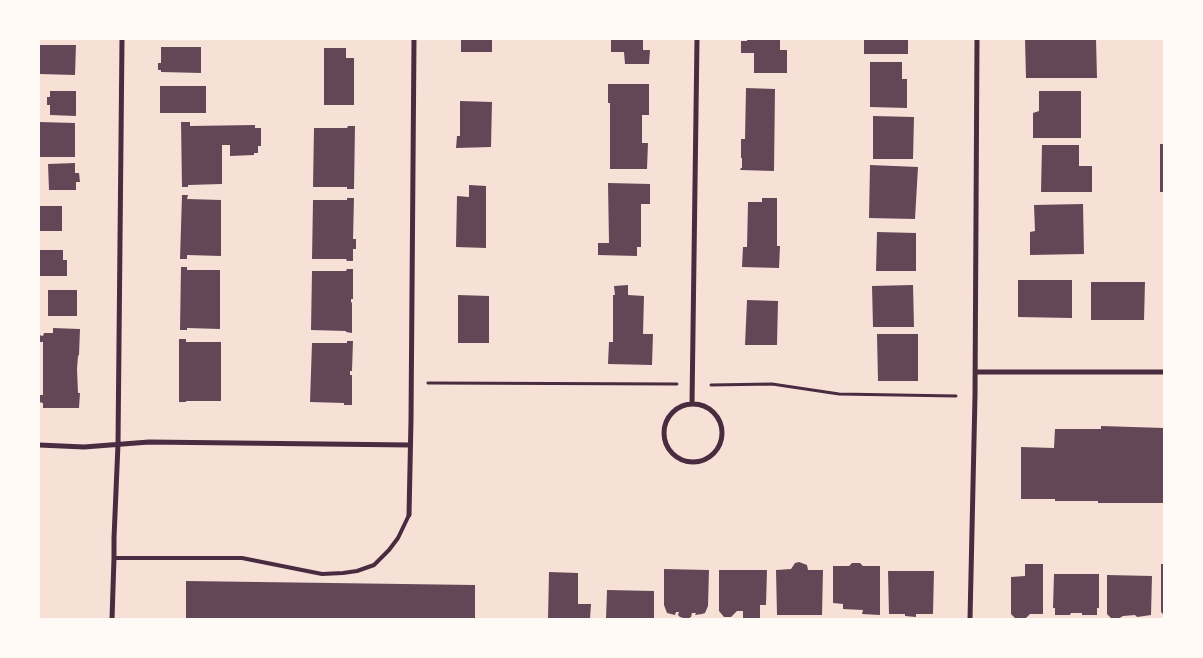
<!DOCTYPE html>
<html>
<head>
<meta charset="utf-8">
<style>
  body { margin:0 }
  #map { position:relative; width:1203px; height:658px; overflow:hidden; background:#f7e1d7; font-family:Quicksand,sans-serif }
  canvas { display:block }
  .frame { position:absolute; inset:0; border:40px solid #fffaf5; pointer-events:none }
</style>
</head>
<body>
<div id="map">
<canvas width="1203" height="658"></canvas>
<div class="frame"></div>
</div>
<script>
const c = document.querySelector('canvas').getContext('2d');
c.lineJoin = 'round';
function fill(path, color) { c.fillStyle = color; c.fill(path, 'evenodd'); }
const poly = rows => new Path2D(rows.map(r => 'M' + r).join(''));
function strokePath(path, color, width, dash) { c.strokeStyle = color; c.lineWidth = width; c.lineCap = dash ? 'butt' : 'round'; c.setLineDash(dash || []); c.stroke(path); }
fill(poly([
  [461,39,492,39,492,52,461,52],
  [611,39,643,39,643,50,650,50,649,64,625,64,624,52,611,52],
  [747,39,780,39,780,50,787,50,787,73,754,73,754,53,741,53,741,41,747,41],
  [864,39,908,39,908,54,864,54],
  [1025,39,1096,39,1097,78,1026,78],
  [39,45,76,45,75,75,39,74],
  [161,47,201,47,201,73,161,72,161,70,158,70,158,63,161,63],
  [324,48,346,48,346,58,354,58,354,105,324,105],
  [870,62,902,62,902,79,907,79,907,108,870,107],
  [608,84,649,84,649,115,642,115,642,143,648,143,647,169,610,169,610,103,608,103],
  [160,86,206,86,206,113,160,113],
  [746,88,775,89,774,171,740,170,741,168,742,168,742,158,741,158,741,139,745,139],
  [50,91,76,91,76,116,50,115,50,105,47,105,47,97,50,97],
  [1039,91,1081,91,1081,138,1033,138,1033,113,1039,111],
  [460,101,492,102,491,147,456,148,457,136,460,136],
  [873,116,914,117,913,159,873,159],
  [39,122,75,123,75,157,39,157],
  [181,122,190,122,190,126,255,125,255,128,261,128,261,146,258,146,258,153,254,153,254,155,230,156,230,145,222,145,222,184,188,185,188,187,182,187],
  [348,126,355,126,354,189,347,189,347,187,313,187,314,128,347,128],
  [1160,144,1164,144,1164,192,1160,192],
  [1042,145,1079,145,1079,166,1092,166,1092,192,1041,192],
  [75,163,75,173,79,173,80,182,76,182,76,190,49,190,48,164],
  [870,165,918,167,915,219,869,218],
  [608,183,650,184,650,204,641,204,641,247,637,247,637,256,598,255,598,243,609,243],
  [469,185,486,186,486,248,456,247,457,196,469,197],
  [182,195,188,195,187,199,221,200,221,256,187,255,187,259,180,259],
  [347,198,354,198,353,239,356,239,356,249,353,249,353,261,347,261,346,259,312,259,313,200,347,200],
  [762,198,777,198,777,246,780,246,779,268,742,267,743,247,747,247,748,202,762,202],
  [1083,204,1084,254,1030,255,1030,232,1035,231,1034,205],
  [39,206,62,206,62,231,39,231],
  [877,232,916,233,916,271,876,271],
  [39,250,63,250,63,260,67,260,67,276,39,276],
  [181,267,187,267,187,270,220,270,220,329,187,328,187,330,180,330],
  [347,269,353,269,353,299,351,299,351,302,352,303,352,333,346,332,346,331,311,330,312,271,346,271],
  [1018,280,1072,280,1072,318,1018,317],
  [1091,282,1145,282,1144,320,1091,320],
  [628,285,628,295,644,296,643,334,653,334,652,365,608,364,609,342,613,342,613,295,615,295,614,286],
  [913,285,914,327,873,327,872,286],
  [48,290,77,290,77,316,48,316],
  [458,295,489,296,489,343,458,343],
  [747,300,778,301,777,345,745,345],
  [53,328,80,329,79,355,78,356,77,369,78,393,80,393,79,408,43,408,43,403,39,402,39,395,43,395,43,342,39,342,39,335,43,336,44,333,53,333],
  [877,334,918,334,918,381,878,381],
  [179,339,186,339,186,342,221,342,221,401,186,401,186,402,179,402],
  [347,341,353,341,352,371,350,371,350,375,352,375,352,405,344,405,344,403,310,402,312,343,347,343],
  [1101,426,1164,428,1164,503,1098,503,1098,501,1055,501,1055,499,1021,499,1021,447,1054,448,1055,429,1101,429],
  [799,562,807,565,808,570,823,570,822,615,777,615,776,570,791,569,795,563],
  [852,563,860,563,863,566,880,566,880,615,862,614,863,610,843,609,843,604,833,603,833,566,849,566],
  [1025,564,1043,564,1043,614,1030,614,1025,619,1016,619,1011,614,1011,577,1025,576],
  [1161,564,1164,564,1164,615,1161,612],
  [664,569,709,570,708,606,705,613,702,614,695,615,696,613,692,613,691,617,687,619,680,617,678,615,679,612,676,612,675,615,667,613,664,605],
  [719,570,767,570,766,605,760,605,760,618,743,618,743,611,737,611,731,617,724,617,719,611],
  [888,571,934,571,933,614,916,614,916,617,905,616,905,614,889,614],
  [549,572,578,573,578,604,591,604,590,619,548,619],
  [1054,574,1099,574,1099,608,1097,608,1097,615,1082,615,1082,613,1071,613,1070,615,1055,615,1055,608,1053,608],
  [1107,575,1152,576,1151,615,1137,617,1135,615,1123,616,1118,619,1112,619,1107,614],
  [186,581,475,585,475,619,186,619],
  [607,590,654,591,654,619,606,619]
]), '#644757');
strokePath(poly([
  [428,383,677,384],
  [711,385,772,384,839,394,956,396]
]), '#4a2c40', 3);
strokePath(poly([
  [114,558,242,558,322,574,343,573,357,571,374,565,389,550,398,538,409,515]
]), '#4a2c40', 4);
strokePath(poly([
  [976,372,1164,372],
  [692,404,697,39],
  '664 433a29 29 0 1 1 58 0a29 29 0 1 1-58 0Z',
  [39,445,84,447,149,442,410,445],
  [409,515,411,420,414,39],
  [112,619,114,558,114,538,118,444,122,39],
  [970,619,975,396,977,39]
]), '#4a2c40', 5);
</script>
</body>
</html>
